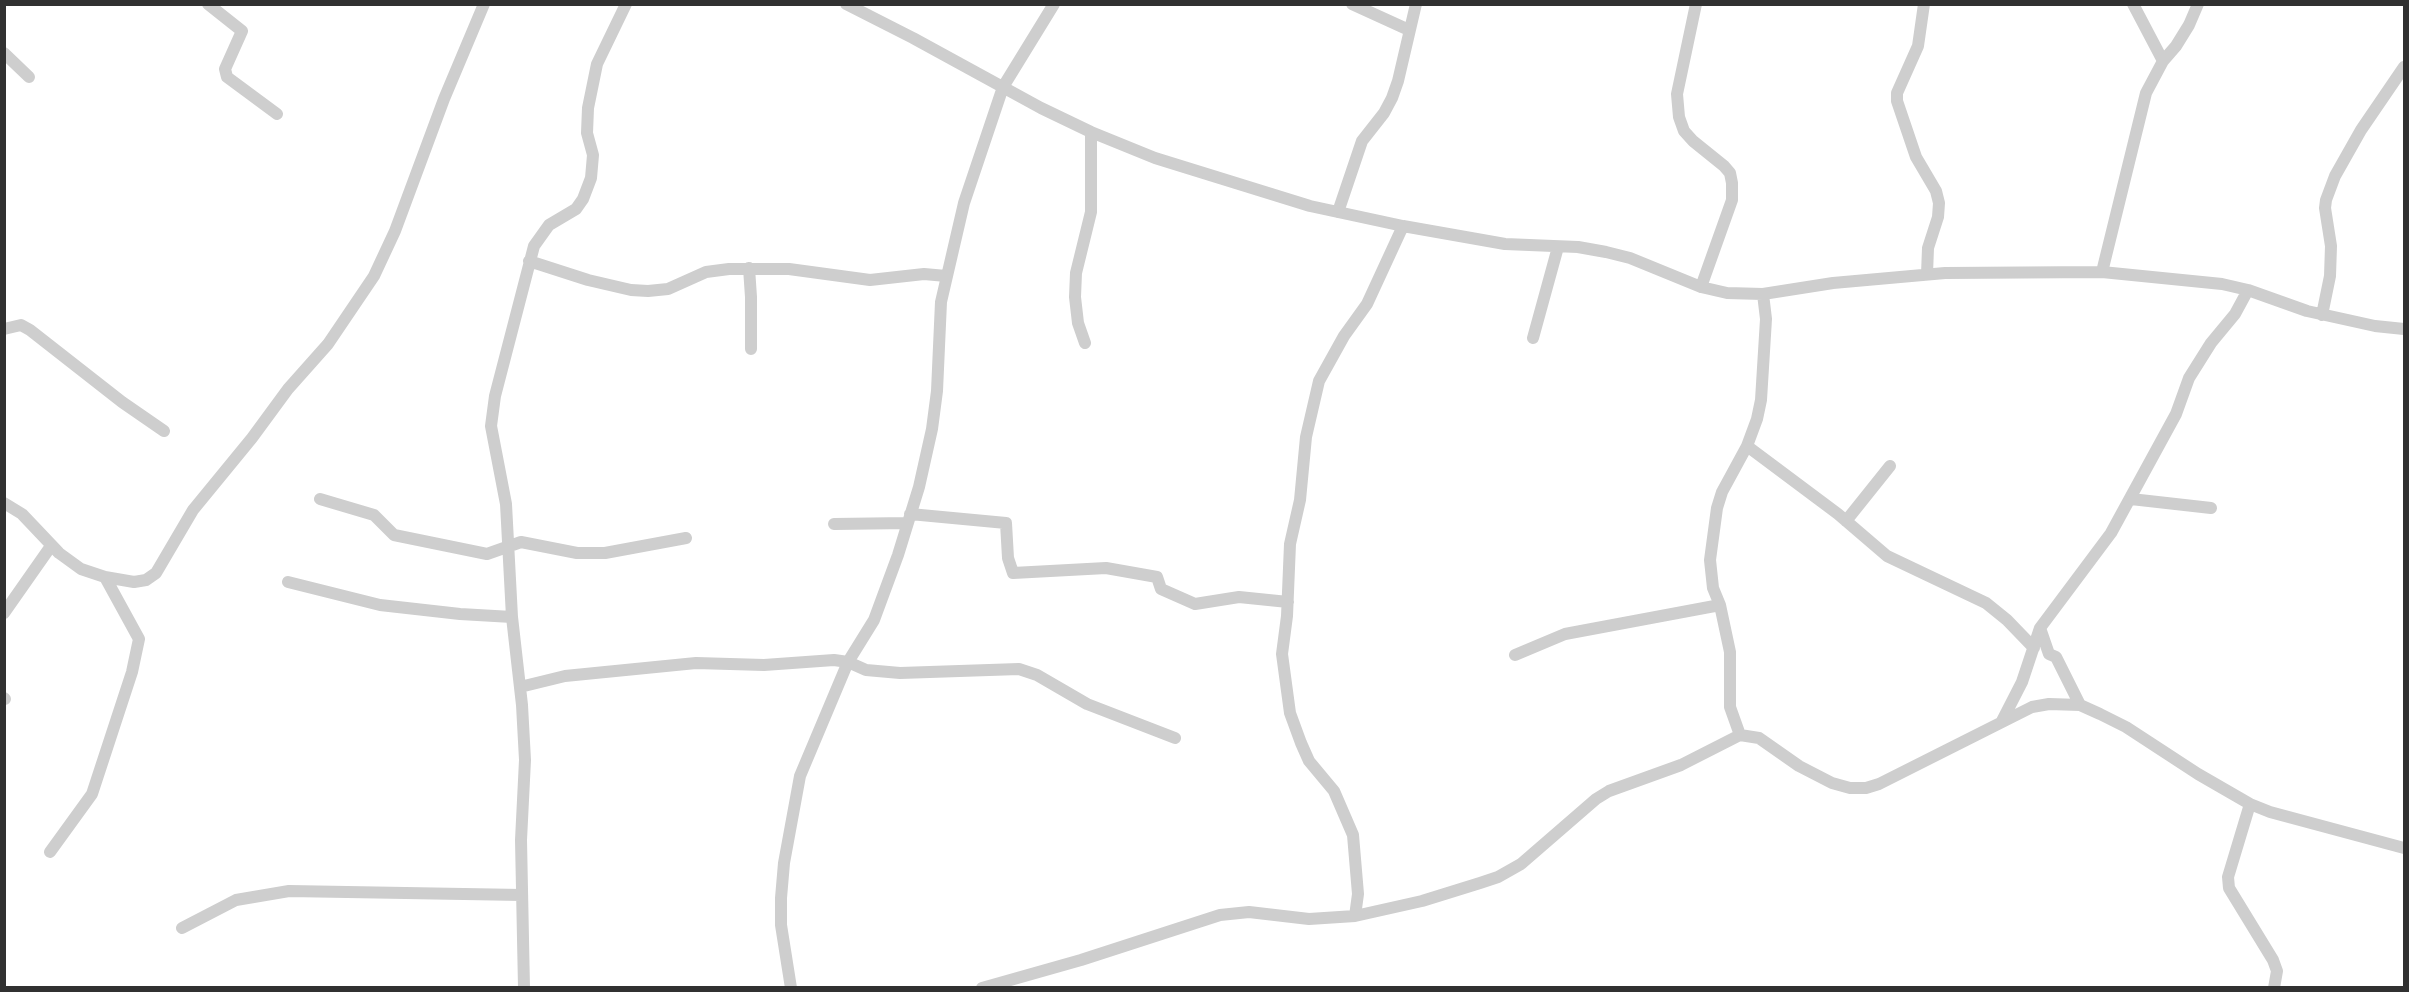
<!DOCTYPE html>
<html>
<head>
<meta charset="utf-8">
<style>
  body { margin:0 }
  #map { position:relative; width:2409px; height:992px; overflow:hidden; background:#fff; font-family:Karla,sans-serif }
  canvas { display:block }
  .frame { position:absolute; inset:0; border:6px solid #313131; pointer-events:none }
</style>
</head>
<body>
<div id="map">
<canvas width="2409" height="992"></canvas>
<div class="frame"></div>
</div>
<script>
const c = document.querySelector('canvas').getContext('2d');
c.lineJoin = 'round';
const poly = rows => new Path2D(rows.map(r => 'M' + r).join(''));
function strokePath(path, color, width, dash) { c.strokeStyle = color; c.lineWidth = width; c.lineCap = dash ? 'butt' : 'round'; c.setLineDash(dash || []); c.stroke(path); }
strokePath(poly([
  [208,4,242,31,225,69,227,77,277,114],
  [846,4,913,38,1041,108,1091,132,1155,158,1310,206,1403,226,1505,244,1578,247,1606,252,1630,258,1701,287,1727,293,1763,294,1833,283,1945,273,2102,272,2222,284,2248,290,2307,311,2375,326,2404,329],
  [1352,4,1409,30],
  [1696,4,1677,94,1679,117,1684,131,1693,141,1724,166,1730,173,1732,183,1732,200,1701,287],
  [1924,4,1918,46,1897,93,1897,101,1916,157,1936,191,1939,203,1938,217,1928,248,1927,274],
  [2133,4,2163,61],
  [4,53,29,77],
  [1338,212,1362,141,1384,113,1392,98,1398,81,1416,4],
  [529,261,588,280,631,290,648,291,668,289,706,272,729,269,789,269,870,280,924,274,946,276],
  [749,268,751,297,751,349],
  [2102,272,2146,93,2163,61,2176,46,2189,25,2198,4],
  [2322,315,2330,276,2331,246,2325,208,2326,200,2335,176,2361,130,2404,67],
  [4,329,21,325,30,330,122,402,164,431],
  [1533,338,1558,247],
  [1085,343,1078,323,1075,297,1076,273,1091,212,1091,132],
  [1747,446,1838,514,1887,556,1986,603,2007,620,2034,648],
  [320,499,374,515,394,535,487,554,521,542,577,553,605,553,686,538],
  [2131,499,2211,508],
  [4,503,22,514,59,553,81,569,105,577,134,582,146,580,156,573,193,510,252,438,288,389,328,344,374,276,395,231,444,99,484,4],
  [910,514,1006,523,1008,558,1013,573,1106,568,1157,577,1161,589,1195,604,1239,597,1288,602],
  [1846,521,1890,466],
  [834,524,908,523],
  [288,582,380,605,460,614,512,617],
  [4,613,51,546],
  [2040,628,2049,654,2056,657,2080,705],
  [1515,655,1565,634,1720,605],
  [520,687,565,676,696,663,764,665,834,660,848,662,866,670,900,673,1019,669,1037,675,1087,704,1175,738],
  [4,698,5,699],
  [2002,721,2022,682,2040,628,2111,533,2176,414,2189,378,2211,343,2235,314,2248,290],
  [1740,735,1730,707,1730,652,1720,605,1713,588,1710,560,1717,508,1722,492,1747,446,1757,419,1761,400,1766,319,1763,294],
  [2250,804,2228,877,2229,888,2273,960,2277,971,2274,988],
  [50,852,92,794,132,672,139,639,105,577],
  [1355,916,1358,894,1353,835,1334,791,1309,761,1301,743,1290,713,1282,654,1287,616,1290,544,1300,500,1306,437,1319,381,1344,336,1367,304,1403,226],
  [182,928,236,900,289,891,522,895],
  [524,988,521,840,525,760,522,705,512,617,506,504,491,426,495,396,534,246,549,225,576,209,583,199,591,178,593,155,587,133,588,108,597,64,626,4],
  [791,988,781,925,781,898,784,863,800,776,848,662,874,620,898,555,919,487,932,429,937,391,941,302,964,203,1003,87,1054,4],
  [982,988,1081,960,1220,915,1249,912,1309,919,1355,916,1422,901,1480,883,1498,877,1521,864,1596,799,1609,791,1681,765,1740,735,1759,738,1799,766,1832,783,1850,788,1866,788,1879,784,2032,707,2049,704,2080,705,2100,714,2126,727,2198,774,2250,804,2270,812,2404,848]
]), '#cecece', 12);
</script>
</body>
</html>
